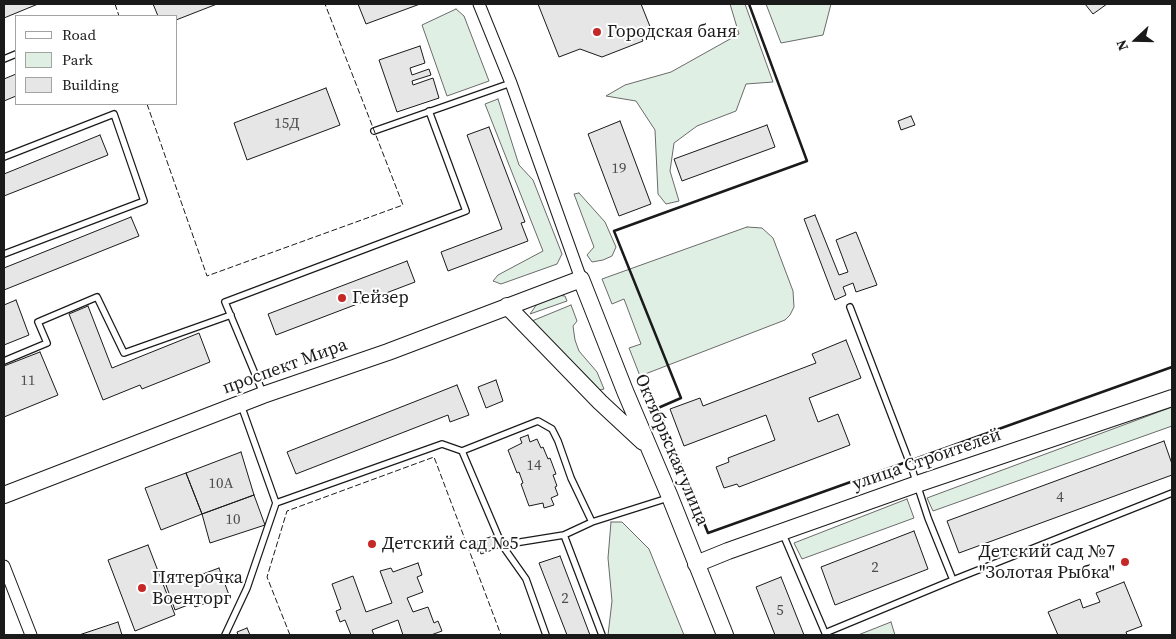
<!DOCTYPE html>
<html>
<head>
<meta charset="utf-8">
<style>
  body { margin:0 }
  #map { position:relative; width:1176px; height:639px; overflow:hidden; background:#fff; font-family:"Source Serif 4",serif }
  canvas { display:block }
  .frame { position:absolute; inset:0; border:5px solid #1a1a1a; pointer-events:none }
  .legend { position:absolute; left:15px; top:15px; width:162px; height:90px; box-sizing:border-box; background:#fff; border:1px solid #a3a3a3; margin:0; padding:6px 9px; list-style:none; font-size:15px; color:#1a1a1a }
  .legend li { display:flex; align-items:center; gap:10px; height:25px }
  .legend b { width:25px; border:1px solid #a3a3a3 }
  .north { position:absolute; left:1111px; top:15px; width:50px; height:50px; -webkit-text-stroke:4px #fff; paint-order:stroke; rotate:249deg; font-size:14px; font-weight:700; line-height:20px; text-align:center; color:#1a1a1a }
  .north::after { content:''; display:block; margin:auto; width:18px; height:22px; background:#1a1a1a; clip-path:polygon(50% 0,100% 100%,50% 72%,0 100%) }
</style>
</head>
<body>
<div id="map">
<canvas width="1176" height="639"></canvas>
<div class="frame"></div>
<ul class="legend">
<li><b style="height:6px;background:#fff"></b>Road</li>
<li><b style="height:14px;background:#e0efe3"></b>Park</li>
<li><b style="height:14px;background:#e6e6e6"></b>Building</li>
</ul>
<div class="north">N</div>
</div>
<script>
const c = document.querySelector('canvas').getContext('2d');
c.lineJoin = 'round';
function fill(path, color) { c.fillStyle = color; c.fill(path, 'evenodd'); }
const poly = rows => new Path2D(rows.map(r => 'M' + r).join(''));
function strokePath(path, color, width, dash) { c.strokeStyle = color; c.lineWidth = width; c.lineCap = dash ? 'butt' : 'round'; c.setLineDash(dash || []); c.stroke(path); }
function label(font, color, halo, rows, align = 'center') {
  c.font = font + ' "Source Serif 4",serif'; c.lineWidth = 4; c.setLineDash([]); c.textBaseline = 'middle'; c.strokeStyle = halo; c.fillStyle = color; for (const [text, x, y, turn = 0] of rows) {
    c.save(); c.translate(x, y); c.rotate((+turn || 0) * Math.PI / 180); c.textAlign = isNaN(turn) ? turn : align; if (halo) c.strokeText(text, 0, 0); c.fillText(text, 0, 0); c.restore();
  }
}
const green = poly([
  [730,4,745,4,773,82,746,84,736,111,697,126,674,143,670,171,679,201,666,204,658,194,655,130,636,101,606,96,625,85,671,72,739,34,730,4],
  [766,4,831,4,823,35,781,43,766,4],
  [456,9,464,16,489,81,447,96,422,25,456,9],
  [498,99,519,165,533,180,562,254,557,264,501,284,493,281,498,275,543,251,485,104,498,99],
  [579,193,605,222,616,247,612,256,603,260,592,262,587,255,594,247,574,194,579,193],
  [747,227,762,228,773,238,793,291,794,307,790,315,785,320,640,376,629,348,641,344,624,299,612,304,602,279,747,227],
  [557,295,565,296,567,301,530,314,537,304,557,295],
  [571,305,577,321,573,326,575,340,579,351,597,372,604,389,600,390,532,321,571,305],
  [1172,407,1172,426,933,511,927,498,1172,407],
  [907,499,914,518,802,559,794,543,907,499],
  [611,522,622,522,649,549,684,635,608,635,612,601,608,558,611,522],
  [891,622,895,635,858,635,891,622]
]);
fill(green, '#e0efe3');
strokePath(green, '#6a6a6a', 1);
const building = poly([
  [4,4,38,4,4,18,4,4],
  [153,4,217,4,176,20,176,16,158,16,153,4],
  [358,4,420,4,366,24,358,4],
  [538,4,641,4,651,29,640,34,643,41,602,57,580,49,559,57,538,4],
  [1085,4,1107,4,1093,14,1085,4],
  [420,46,425,63,410,68,412,75,429,69,431,75,412,81,413,85,433,78,439,98,397,112,379,60,420,46],
  [16,74,16,96,4,101,4,79,16,74],
  [326,88,340,125,247,160,234,123,326,88],
  [911,116,915,125,901,130,898,121,911,116],
  [620,121,651,204,619,216,588,134,620,121],
  [767,125,775,147,682,181,674,159,767,125],
  [489,127,525,222,521,223,528,241,448,271,441,252,502,229,467,135,489,127],
  [100,135,108,155,4,196,4,174,100,135],
  [815,215,839,275,848,272,836,240,856,232,877,285,856,292,853,283,843,287,846,295,835,300,804,219,815,215],
  [131,217,139,236,4,290,4,268,131,217],
  [407,261,415,282,276,335,268,314,407,261],
  [16,300,29,335,4,345,4,305,16,300],
  [88,306,112,368,199,333,210,362,142,389,140,385,103,400,69,314,88,306],
  [846,340,861,378,809,398,818,422,838,414,850,445,739,487,737,484,724,488,716,467,729,462,728,458,775,440,766,415,684,446,670,409,700,398,703,406,816,363,812,354,846,340],
  [40,352,58,395,4,417,4,366,40,352],
  [496,380,503,401,486,408,478,387,496,380],
  [457,385,469,415,450,422,448,415,296,474,287,452,457,385],
  [528,435,530,442,537,439,541,448,543,447,548,459,550,458,556,474,553,475,557,486,555,487,558,495,551,498,554,505,544,508,543,503,529,506,521,484,523,483,519,472,517,473,508,450,522,443,520,438,528,435],
  [1164,441,1172,464,1172,475,959,553,947,521,1164,441],
  [241,452,254,495,202,514,186,473,241,452],
  [186,473,202,514,161,530,145,488,186,473],
  [254,495,265,525,210,543,202,514,254,495],
  [914,531,928,569,835,605,821,567,914,531],
  [493,536,498,548,481,554,476,542,493,536],
  [148,545,175,615,135,631,108,560,148,545],
  [560,556,590,635,567,635,539,563,560,556],
  [418,563,422,575,417,577,423,592,407,598,413,612,428,607,434,623,438,621,442,631,431,635,403,635,398,620,372,630,374,635,351,635,345,620,340,622,336,611,341,609,332,584,353,576,366,612,392,603,380,571,391,568,393,572,418,563],
  [219,568,229,595,195,607,193,603,175,610,166,585,199,573,200,575,219,568],
  [781,577,804,635,775,635,756,587,781,577],
  [1124,582,1142,626,1126,632,1127,635,1058,635,1048,612,1080,599,1083,608,1100,602,1096,593,1124,582],
  [118,622,122,635,79,635,118,622],
  [247,628,250,635,238,635,237,632,247,628]
]);
fill(building, '#e6e6e6');
strokePath(building, '#1a1a1a', 1);
const lane = poly([
  [4,59,16,54],
  [374,131,511,83],
  [4,157,114,114,144,201,4,254],
  [4,361,47,343,38,322,97,297,124,353,231,315],
  [263,393,225,302,466,211,429,111],
  [462,451,538,421,552,429,558,441,571,478,592,522],
  [276,503,442,444,462,451,502,545,564,535,592,522,668,498],
  [782,532,826,635],
  [564,535,602,635],
  [502,545,526,579,546,635],
  [953,580,1172,493],
  [825,633,953,580,928,518,912,469,850,307],
  [225,635,247,588,276,503,241,405]
]);
const street = poly([
  [479,4,511,83,581,279],
  [4,566,31,635]
]);
const secondary = poly([
  [507,306,600,402,643,442],
  [4,495,263,395,388,352,581,279,625,391,670,497,725,635],
  [696,564,728,551,917,484,1172,398]
]);
strokePath(lane, '#1a1a1a', 8);
strokePath(street, '#1a1a1a', 13);
strokePath(secondary, '#1a1a1a', 18);
strokePath(lane, '#fff', 5.5);
strokePath(street, '#fff', 11);
strokePath(secondary, '#fff', 16);
strokePath(poly([
  [115,4,119,16],
  [147,104,207,276,403,205,325,4],
  [290,635,267,577,287,511,434,457,501,635]
]), '#1a1a1a', 1, [6, 2.5]);
strokePath(poly([
  [749,4,807,161,614,231,681,398,658,408,708,533,1172,367]
]), '#1a1a1a', 2.5);
for (const [x, y, r, color] of [
  [597,32,5,"#c62828"],
  [342,298,5,"#c62828"],
  [372,544,5,"#c62828"],
  [1125,562,5,"#c62828"],
  [142,588,5,"#c62828"]
]) { const dot = new Path2D(); dot.arc(x, y, r, 0, 2 * Math.PI); c.fillStyle = color; c.fill(dot); strokePath(dot, '#fff', 2); }
label('15px', '#4d4d4d', null, [
  ["15Д",287,124],
  ["19",619,169],
  ["11",28,381],
  ["14",534,466],
  ["10А",221,484],
  ["4",1060,498],
  ["10",233,520],
  ["2",875,568],
  ["2",565,599],
  ["5",780,611]
]);
label('18px', '#1a1a1a', '#fff', [
  ["Городская баня",607,32],
  ["Гейзер",352,298],
  ["Детский сад №5",382,544],
  ["Детский сад №7",1115,552,"right"],
  ["\"Золотая Рыбка\"",1115,573,"right"],
  ["Пятерочка",152,578],
  ["Военторг",152,599]
], 'left');
label('18px', '#1a1a1a', '#fff', [
  ["проспект Мира",285,367,-20],
  ["Октябрьская улица",671,450,67],
  ["улица Строителей",927,460,-19]
]);
</script>
</body>
</html>
